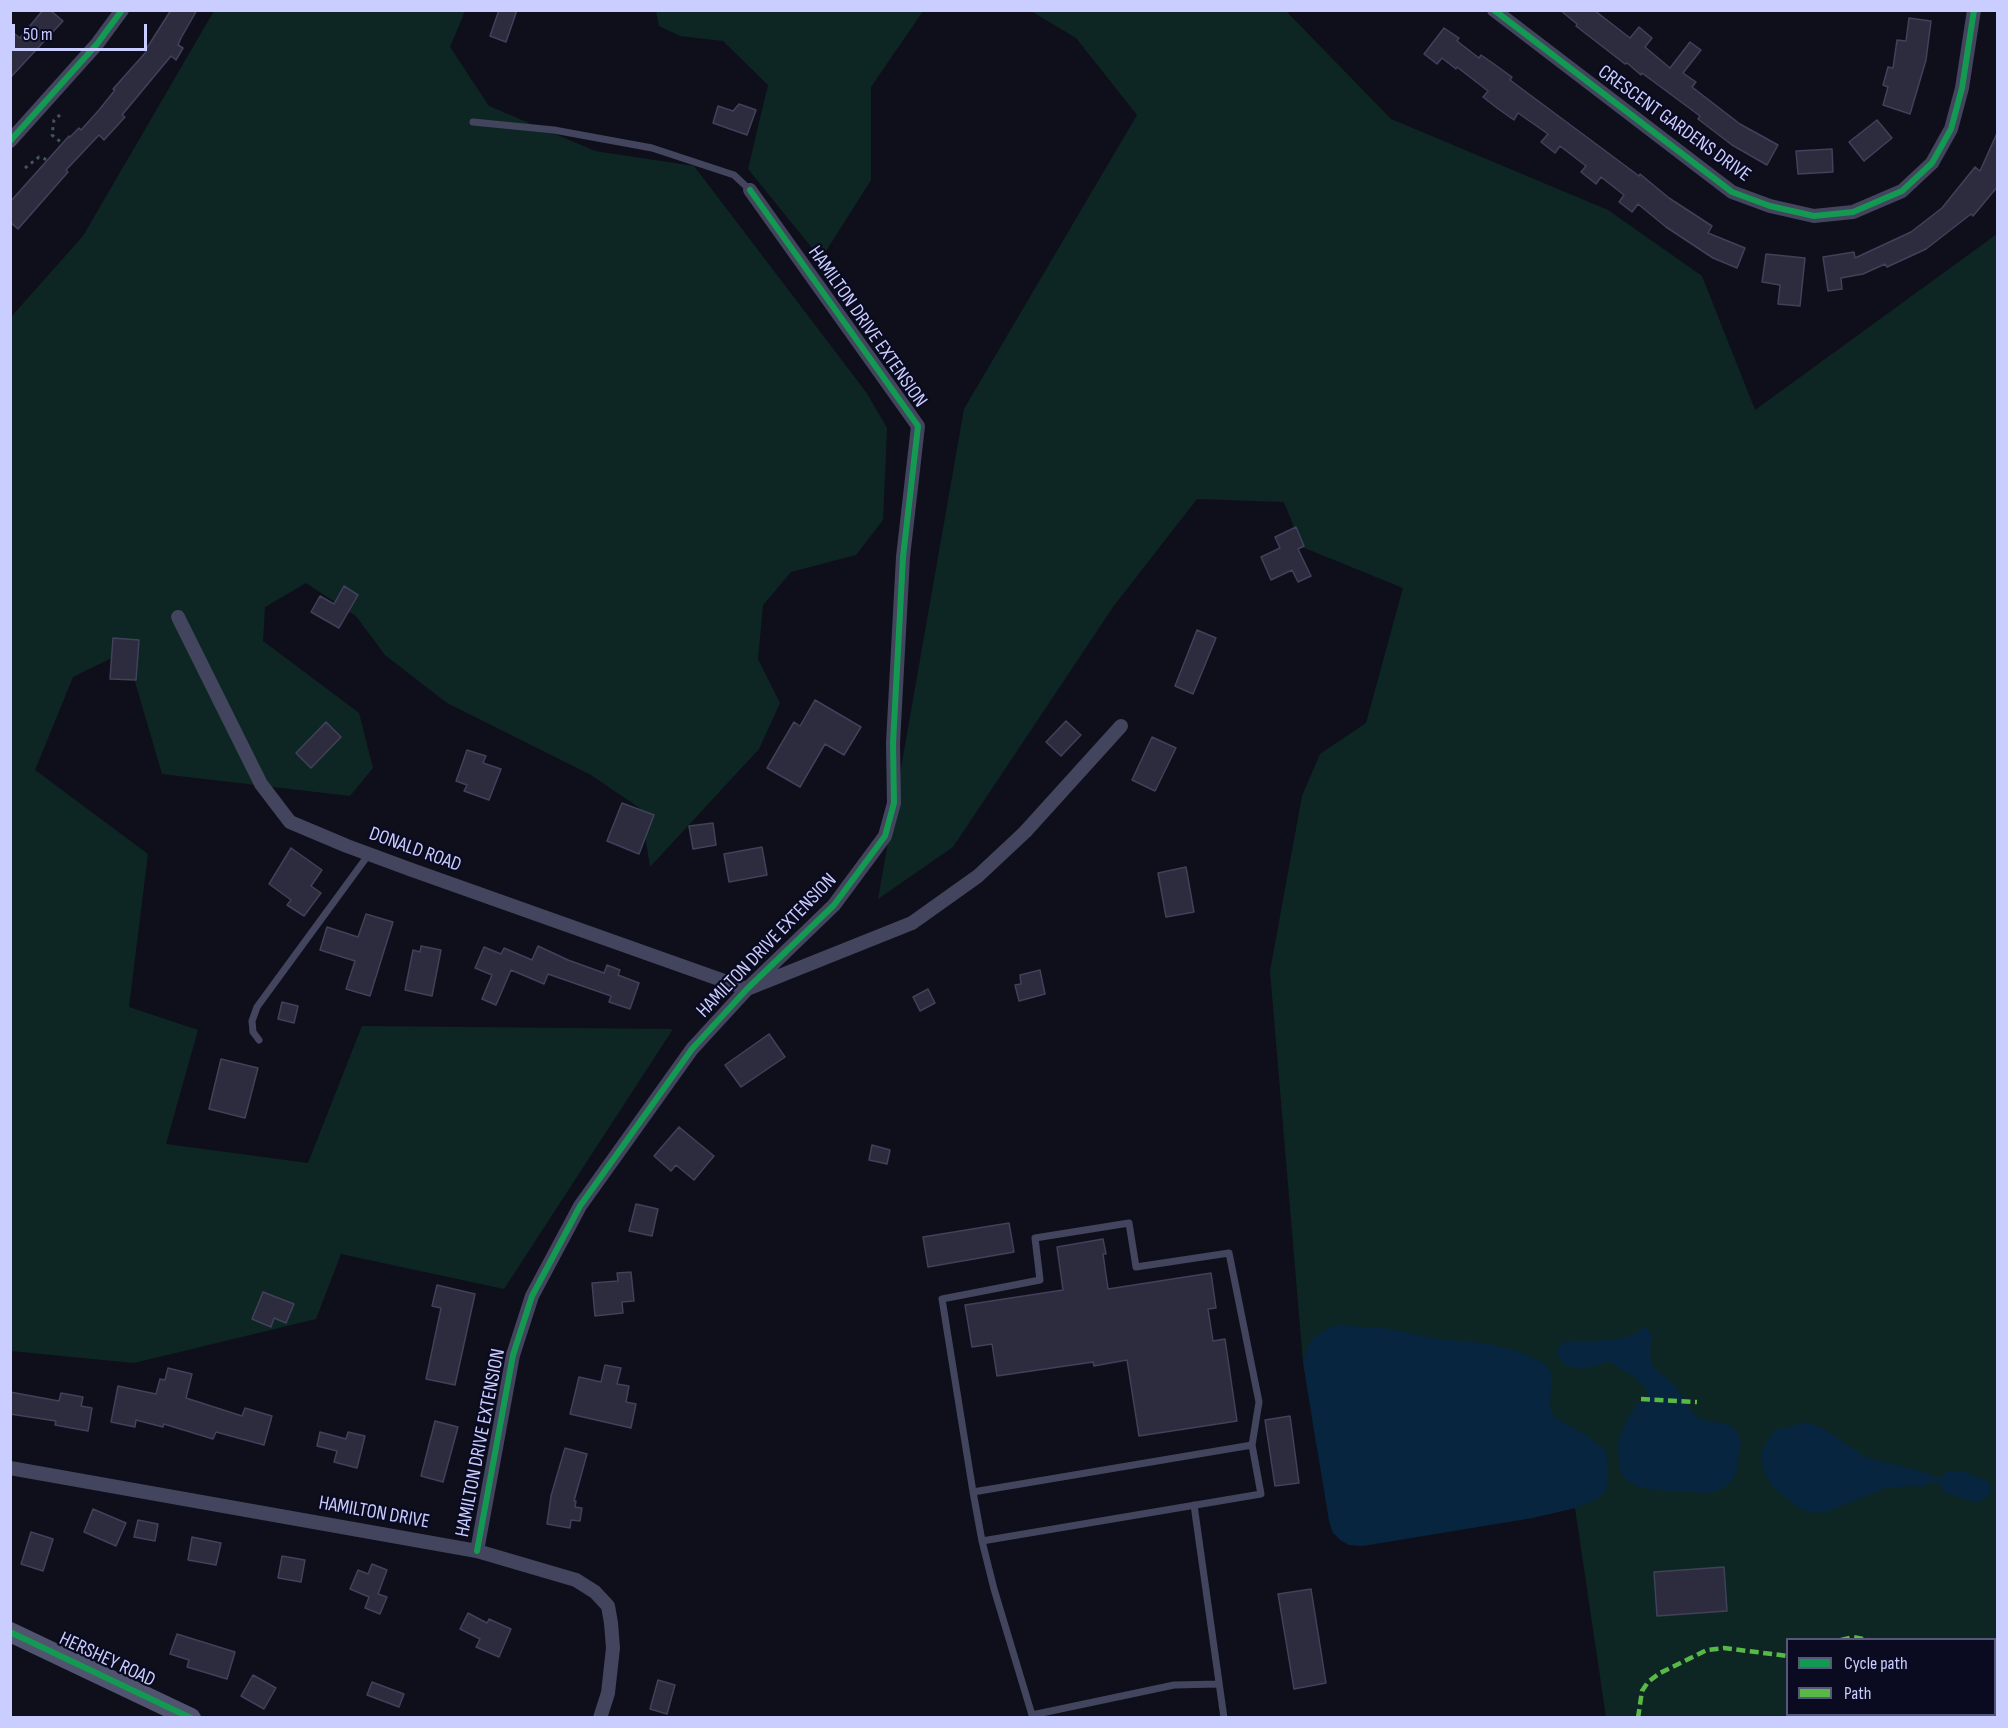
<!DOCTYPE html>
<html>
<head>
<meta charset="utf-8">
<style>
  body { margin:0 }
  #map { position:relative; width:2008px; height:1728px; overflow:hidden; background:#0f0f1b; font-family:"Sofia Sans Condensed",sans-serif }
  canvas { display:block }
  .frame { position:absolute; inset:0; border:12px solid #c9cdff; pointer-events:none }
  .legend { position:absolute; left:1786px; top:1638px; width:210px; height:78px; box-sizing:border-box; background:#0a0a20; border:2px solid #565879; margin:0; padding:8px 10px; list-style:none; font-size:18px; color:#c9cdff }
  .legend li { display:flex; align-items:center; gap:12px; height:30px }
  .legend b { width:30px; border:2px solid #565879 }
  .scale { position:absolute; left:12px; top:24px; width:135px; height:27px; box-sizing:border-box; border:3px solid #c9cdff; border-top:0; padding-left:8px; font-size:18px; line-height:21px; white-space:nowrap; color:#c9cdff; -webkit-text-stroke:4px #0a0a20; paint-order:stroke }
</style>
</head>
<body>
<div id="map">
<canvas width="2008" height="1728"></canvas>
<div class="frame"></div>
<ul class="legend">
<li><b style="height:8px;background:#139951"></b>Cycle path</li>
<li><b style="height:8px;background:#58b947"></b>Path</li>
</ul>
<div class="scale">50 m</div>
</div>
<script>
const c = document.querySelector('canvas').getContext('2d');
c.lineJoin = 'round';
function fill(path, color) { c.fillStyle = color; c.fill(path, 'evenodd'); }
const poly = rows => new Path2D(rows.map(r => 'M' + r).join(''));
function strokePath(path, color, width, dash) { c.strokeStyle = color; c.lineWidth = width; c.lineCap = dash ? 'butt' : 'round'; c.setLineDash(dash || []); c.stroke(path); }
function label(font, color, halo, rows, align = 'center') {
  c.font = font + ' "Sofia Sans Condensed",sans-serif'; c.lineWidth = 4.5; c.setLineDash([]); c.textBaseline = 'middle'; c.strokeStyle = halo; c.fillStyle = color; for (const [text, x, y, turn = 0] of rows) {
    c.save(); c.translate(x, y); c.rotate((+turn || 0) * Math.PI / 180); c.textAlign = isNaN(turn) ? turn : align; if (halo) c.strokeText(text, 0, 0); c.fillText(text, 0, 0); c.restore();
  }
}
fill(poly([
  [214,11,465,11,450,47,489,106,595,151,694,166,866,392,887,428,883,520,856,555,791,572,763,605,758,659,780,703,759,749,650,867,641,809,591,775,447,703,385,655,356,616,306,583,265,607,263,641,359,713,373,768,350,796,162,774,126,651,73,677,35,770,148,854,129,1007,198,1030,166,1144,308,1163,362,1026,673,1029,504,1289,341,1254,316,1319,134,1363,11,1351,11,317,83,236],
  [656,11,923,11,871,87,871,180,821,259,748,169,768,85,723,41,680,36,659,26],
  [1031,11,1286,11,1391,119,1608,210,1702,276,1755,410,1997,234,1997,1717,1606,1717,1575,1508,1532,1518,1362,1546,1342,1541,1338,1538,1316,1443,1303,1362,1270,971,1302,796,1320,754,1366,723,1403,588,1302,547,1284,502,1197,499,1113,607,953,847,878,899,964,409,1137,115,1076,38],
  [1788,1640,1994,1640,1994,1714,1788,1714]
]), '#0d2623');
fill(poly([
  [1336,1325,1391,1329,1433,1338,1490,1344,1519,1352,1546,1364,1552,1375,1550,1405,1553,1416,1589,1437,1604,1449,1607,1456,1608,1478,1607,1488,1603,1494,1596,1500,1575,1508,1532,1518,1362,1546,1349,1545,1342,1541,1333,1533,1329,1521,1303,1362,1308,1346,1313,1338,1320,1333],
  [1646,1327,1653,1336,1650,1348,1651,1364,1675,1386,1695,1416,1708,1421,1728,1425,1734,1427,1738,1433,1741,1442,1736,1474,1731,1482,1721,1489,1707,1493,1666,1491,1641,1488,1626,1480,1619,1468,1618,1443,1625,1423,1633,1410,1636,1405,1648,1400,1648,1391,1634,1376,1620,1369,1614,1363,1605,1362,1592,1367,1572,1367,1566,1365,1558,1356,1558,1348,1565,1342,1612,1340,1633,1335],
  [1806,1422,1823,1428,1865,1457,1927,1473,1933,1477,1943,1477,1946,1471,1966,1472,1988,1481,1992,1490,1987,1498,1980,1501,1971,1501,1949,1494,1942,1489,1940,1483,1932,1482,1921,1487,1909,1486,1886,1488,1829,1511,1816,1513,1801,1509,1783,1496,1769,1482,1761,1460,1762,1450,1774,1431]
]), '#07253f');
const building = poly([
  [43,10,50,10,63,21,10,78,10,30,20,38,43,10],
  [171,10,197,10,181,38,178,45,183,48,176,60,171,56,122,115,125,117,104,140,99,135,66,170,68,172,18,229,10,222,10,202,69,136,70,137,79,128,81,130,99,110,115,90,113,89,146,52,145,51,171,10],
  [499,10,517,10,506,42,490,36,499,10],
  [1560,10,1594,10,1630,38,1639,27,1652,38,1645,47,1670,68,1690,42,1701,50,1683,73,1696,82,1692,87,1740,124,1778,145,1767,165,1732,145,1698,119,1700,116,1642,73,1641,75,1627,63,1625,64,1576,26,1577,24,1560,10],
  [1909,18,1931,21,1926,60,1910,114,1883,105,1888,87,1883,85,1888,67,1893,68,1897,40,1906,41,1909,18],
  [1444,28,1459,38,1457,41,1479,58,1481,55,1494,64,1512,77,1510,80,1639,176,1640,174,1669,198,1712,226,1708,233,1745,248,1737,268,1713,258,1666,227,1638,204,1632,212,1619,202,1624,195,1601,177,1596,184,1581,172,1586,166,1560,146,1555,153,1541,142,1548,134,1518,113,1514,120,1497,108,1483,97,1488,91,1457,67,1456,69,1442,58,1437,64,1424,54,1444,28],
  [739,104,756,110,747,135,713,123,718,106,733,111,739,104],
  [1877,120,1892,138,1864,161,1849,142,1877,120],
  [1998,131,1998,186,1973,216,1971,214,1926,249,1887,267,1885,264,1863,274,1841,278,1842,289,1828,291,1823,257,1854,252,1855,258,1911,232,1942,208,1975,167,1980,171,1998,131],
  [1832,149,1833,172,1798,174,1796,151,1832,149],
  [1766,254,1805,258,1800,306,1778,304,1780,285,1762,282,1766,254],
  [1296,527,1304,546,1298,549,1311,576,1298,582,1292,570,1271,580,1261,557,1280,548,1275,537,1296,527],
  [344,586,358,595,339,628,311,612,320,596,334,604,344,586],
  [1197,630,1216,638,1193,694,1175,686,1197,630],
  [113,638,139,640,136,680,110,679,113,638],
  [815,700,861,727,844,755,825,744,800,787,767,768,794,722,800,726,815,700],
  [1066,721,1081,735,1061,756,1046,742,1066,721],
  [326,722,341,737,311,768,296,753,326,722],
  [1152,737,1176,748,1155,791,1132,780,1152,737],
  [467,750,486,756,483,763,501,769,489,800,464,791,467,785,456,781,467,750],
  [622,803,654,815,639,854,607,841,622,803],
  [713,823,716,845,693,849,689,826,713,823],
  [762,847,767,875,729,882,724,854,762,847],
  [291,848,322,870,311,886,321,893,304,916,287,905,291,900,269,884,291,848],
  [1186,867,1194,912,1166,917,1158,873,1186,867],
  [366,914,393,922,370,996,346,989,355,961,320,950,327,927,358,937,366,914],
  [421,946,441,950,432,996,405,990,413,950,420,952,421,946],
  [538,946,568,960,604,973,607,965,620,970,618,975,639,983,630,1009,609,1002,611,996,548,974,544,984,511,970,496,1005,482,999,492,975,475,968,484,947,501,954,504,948,532,960,538,946],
  [1040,970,1045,994,1019,1001,1015,985,1021,984,1020,975,1040,970],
  [928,989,935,1003,920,1011,913,997,928,989],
  [282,1002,298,1006,294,1023,278,1019,282,1002],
  [769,1034,785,1057,741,1087,725,1065,769,1034],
  [221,1059,258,1068,245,1118,209,1109,221,1059],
  [679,1127,714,1156,694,1180,676,1165,671,1171,654,1156,679,1127],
  [872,1145,890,1150,887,1164,869,1160,872,1145],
  [636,1204,658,1209,652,1236,629,1231,636,1204],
  [1009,1223,1014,1252,928,1267,923,1237,1009,1223],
  [1103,1239,1106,1254,1103,1254,1108,1289,1211,1273,1216,1308,1208,1309,1213,1341,1225,1339,1237,1421,1139,1436,1127,1360,1094,1366,1093,1362,997,1376,992,1344,972,1347,965,1305,1063,1290,1057,1247,1103,1239],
  [631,1272,634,1301,622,1302,623,1313,595,1316,592,1283,618,1281,617,1273,631,1272],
  [437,1285,475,1294,455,1385,426,1379,441,1308,432,1306,437,1285],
  [263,1292,294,1304,286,1323,274,1318,271,1327,252,1319,263,1292],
  [605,1365,621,1368,617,1384,629,1386,626,1402,636,1404,631,1428,570,1414,579,1377,601,1382,605,1365],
  [168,1368,192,1374,186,1398,242,1416,245,1408,272,1416,264,1445,216,1432,213,1439,164,1424,163,1427,136,1420,135,1427,111,1422,118,1386,156,1394,160,1379,165,1380,168,1368],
  [10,1392,59,1401,61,1393,83,1397,81,1406,92,1408,88,1431,55,1425,56,1421,10,1414,10,1392],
  [1290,1416,1299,1483,1275,1486,1265,1420,1290,1416],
  [435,1421,458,1427,443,1482,421,1476,435,1421],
  [320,1432,346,1439,348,1432,365,1436,357,1468,334,1462,337,1451,317,1446,320,1432],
  [565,1448,587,1454,574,1501,576,1501,575,1507,582,1508,580,1521,571,1520,570,1528,547,1524,551,1496,565,1448],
  [93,1509,126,1523,116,1546,84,1532,93,1509],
  [138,1520,158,1524,155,1541,134,1537,138,1520],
  [31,1532,53,1539,43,1571,21,1564,31,1532],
  [192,1537,221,1543,216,1565,188,1560,192,1537],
  [282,1556,305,1560,301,1582,278,1578,282,1556],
  [372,1564,387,1570,378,1594,387,1597,380,1614,365,1608,369,1597,350,1589,358,1570,368,1574,372,1564],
  [1724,1567,1727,1611,1657,1616,1654,1572,1724,1567],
  [1311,1589,1326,1683,1294,1689,1278,1594,1311,1589],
  [468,1613,487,1623,489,1619,511,1629,499,1657,476,1647,480,1639,460,1629,468,1613],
  [177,1634,235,1652,227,1679,187,1667,189,1660,170,1654,177,1634],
  [253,1675,276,1688,264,1709,241,1696,253,1675],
  [658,1680,675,1685,667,1714,650,1709,658,1680],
  [372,1682,404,1694,399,1707,367,1695,372,1682]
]);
fill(building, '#2c2c3e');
strokePath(building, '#40415a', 1.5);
strokePath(poly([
  [60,115,54,120,52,135,62,143],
  [25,168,39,157,48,160]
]), '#41565f', 3, [3, 4.5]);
strokePath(poly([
  [473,122,554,130,652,148,734,175,750,190],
  [259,1040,253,1032,252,1021,257,1007,369,854],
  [1252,1445,1261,1494,982,1541,973,1492,1252,1445],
  [973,1492,942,1299,1040,1280,1035,1238,1129,1223,1136,1267,1229,1253,1259,1402,1252,1445],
  [1194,1505,1224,1718],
  [982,1541,994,1589,1032,1715,1174,1685,1219,1684]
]), '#42455d', 7);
strokePath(poly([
  [1494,10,1732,192,1770,206,1814,216,1853,212,1902,191,1932,163,1951,129,1962,88,1974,10],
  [10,141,97,44,122,10],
  [178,617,261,784,290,822,347,846,412,870,747,989,912,923,978,876,1025,832,1121,726],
  [10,1468,477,1551,576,1580,595,1592,608,1606,611,1623,613,1648,608,1693,600,1718],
  [477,1551,513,1355,532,1296,580,1206,692,1049,747,989,834,905,885,836,894,803,893,743,903,557,918,426,750,190]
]), '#42455d', 14);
strokePath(poly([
  [10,1632,191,1718]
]), '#50546f', 20);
strokePath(poly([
  [1641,1399,1697,1402],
  [1841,1640,1853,1637,1868,1640],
  [1994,1672,1998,1673],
  [1638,1718,1642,1691,1648,1682,1660,1673,1707,1650,1724,1648,1788,1656]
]), '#58b947', 4.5, [9, 4.5]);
strokePath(poly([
  [1494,10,1732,192,1770,206,1814,216,1853,212,1902,191,1932,163,1951,129,1962,88,1974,10],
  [10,141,97,44,122,10],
  [477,1551,513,1355,532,1296,580,1206,692,1049,747,989,834,905,885,836,894,803,893,743,903,557,918,426,750,190],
  [10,1632,191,1718]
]), '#139951', 6);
label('20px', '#c9cdff', '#0a0a20', [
  ["CRESCENT GARDENS DRIVE",1674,124,36],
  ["HAMILTON DRIVE EXTENSION",867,327,55],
  ["DONALD ROAD",415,850,20],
  ["HAMILTON DRIVE EXTENSION",767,946,-46],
  ["HAMILTON DRIVE EXTENSION",481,1443,-79],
  ["HAMILTON DRIVE",374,1513,10],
  ["HERSHEY ROAD",107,1660,25]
]);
</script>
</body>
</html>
